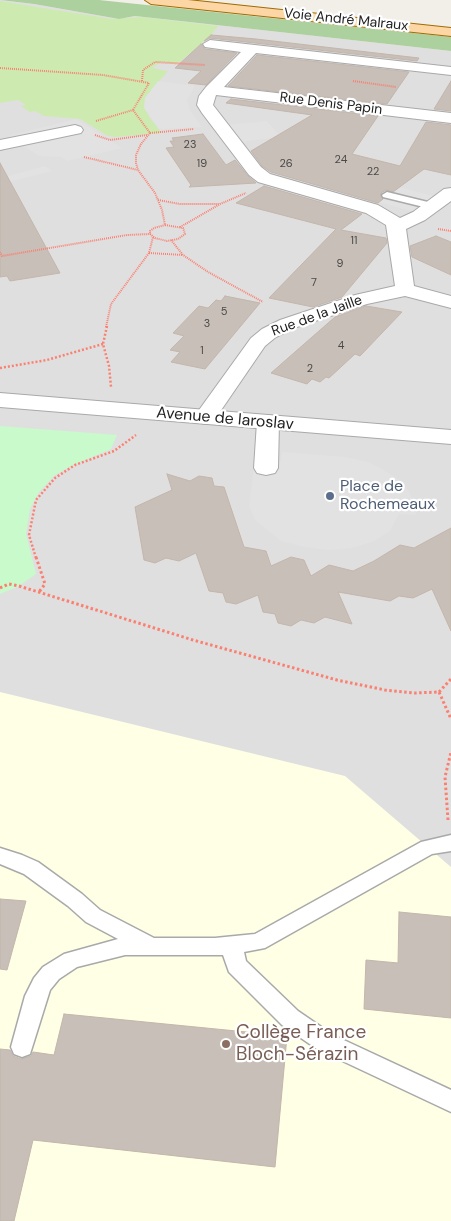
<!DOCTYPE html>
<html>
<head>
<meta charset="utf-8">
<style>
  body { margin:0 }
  canvas { display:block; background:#f2efe9 }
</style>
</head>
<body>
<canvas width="451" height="1221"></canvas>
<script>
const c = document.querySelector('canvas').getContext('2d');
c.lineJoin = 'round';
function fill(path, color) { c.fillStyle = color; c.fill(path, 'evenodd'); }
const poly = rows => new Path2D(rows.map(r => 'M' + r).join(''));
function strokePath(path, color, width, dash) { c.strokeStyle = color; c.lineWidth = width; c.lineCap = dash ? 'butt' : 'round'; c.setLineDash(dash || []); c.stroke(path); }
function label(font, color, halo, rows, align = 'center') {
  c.font = font + ' "DM Sans",sans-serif'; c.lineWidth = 4.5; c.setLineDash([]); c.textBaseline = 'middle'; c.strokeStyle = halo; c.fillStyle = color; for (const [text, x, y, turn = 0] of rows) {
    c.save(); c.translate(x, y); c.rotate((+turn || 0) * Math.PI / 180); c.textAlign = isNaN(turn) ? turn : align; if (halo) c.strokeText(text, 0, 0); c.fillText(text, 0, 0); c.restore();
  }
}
fill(poly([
  [0,0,34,4,119,19,135,16,451,51,451,1221,0,1221]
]), '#e0dfdf');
fill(poly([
  [0,692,345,776,451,867,451,1221,0,1221]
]), '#ffffe5');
fill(poly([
  [0,1,112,19,141,17,218,26,211,35,181,61,175,64,161,62,152,68,168,71,145,98,149,117,162,133,116,137,108,136,80,119,44,116,35,111,30,112,21,106,26,105,18,100,0,103]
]), '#cdebb0');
fill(poly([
  [0,0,99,0,451,37,451,51,135,16,119,19,34,4]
]), '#add19e');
fill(poly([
  [0,426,117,435,111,449,73,465,55,475,39,492,30,509,26,534,36,574,19,586,0,594]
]), '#c8facc');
fill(poly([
  [158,81,195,86,187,100,190,110,202,127,159,129,144,108,145,98],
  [76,119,122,148,67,161,61,157,39,156,8,136],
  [267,121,281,137,239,142,226,125],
  [45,166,52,171,0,184,0,178],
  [299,178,375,197,392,185,437,197,415,212,371,200,366,203,291,183],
  [282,452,345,457,368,462,382,469,398,479,408,490,414,502,416,515,399,514,390,531,374,541,352,548,328,550,305,547,281,541,255,520,249,506,255,460,281,462]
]), '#e2e2e2');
const building = poly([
  [211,35,256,39,419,58,417,61,210,38,204,41,211,35],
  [201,44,205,49,237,53,206,85,188,83,201,71,175,68,201,44],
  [257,55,409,72,387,104,228,86,257,55],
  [451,81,451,111,434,109,451,81],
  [231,99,378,116,352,154,400,166,426,122,451,125,451,175,424,169,393,192,386,190,381,193,383,199,378,203,271,172,262,166,251,151,312,115,226,103,231,99],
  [203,134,226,165,235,160,248,176,256,183,189,187,191,185,166,148,174,147,170,141,174,141,172,138,203,134],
  [0,163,60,273,10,281,7,276,0,277,0,163],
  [264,186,362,214,341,230,386,238,387,243,342,297,313,307,269,298,336,229,236,203,264,186],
  [436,236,451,242,451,275,412,257,410,246,436,236],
  [225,296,260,303,205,369,171,362,180,352,170,350,184,336,173,333,199,306,208,308,216,300,221,301,225,296],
  [366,306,402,312,360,356,355,354,329,378,326,377,320,382,312,379,307,384,271,373,335,317,366,306],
  [167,474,190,481,199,476,212,478,214,486,224,487,244,547,266,551,271,566,291,557,304,560,311,576,329,565,353,571,374,561,400,545,414,548,451,528,451,631,432,589,413,598,399,596,390,601,338,592,352,624,325,617,314,623,301,620,291,626,278,623,275,614,263,612,258,595,236,604,226,602,223,593,209,591,196,553,179,561,166,558,155,563,144,560,135,507,172,490,167,474],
  [0,899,26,901,7,970,0,969,0,899],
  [399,912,451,917,451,1018,364,1009,366,960,398,963,399,912],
  [64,1014,287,1036,275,1167,33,1140,14,1221,0,1221,0,1049,10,1050,13,1056,21,1059,31,1056,33,1052,54,1055,64,1014]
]);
fill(building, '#c7bfb8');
strokePath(building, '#c4b6ab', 1);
const service = poly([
  [387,192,436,204,437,206,432,209,383,197,382,195,387,192],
  [451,835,451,851,432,854,265,948,244,952,246,961,298,1011,333,1035,451,1090,451,1112,317,1049,282,1025,229,972,223,955,125,955,77,967,59,979,50,990,30,1054,22,1057,14,1054,11,1047,25,996,34,978,43,967,64,954,118,939,86,922,68,906,24,874,0,864,0,848,22,855,38,862,82,894,100,910,154,938,215,938,255,934,421,842,451,835]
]);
const minor = poly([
  [210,40,451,67,451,75,256,53,224,87,451,113,451,123,216,95,213,105,261,167,270,174,378,205,400,218,413,212,444,189,451,188,451,201,425,220,406,229,414,286,451,296,451,308,405,296,367,304,294,328,276,337,265,346,213,422,205,424,197,422,194,417,251,338,262,329,280,320,355,295,395,286,386,225,366,213,258,182,249,175,202,113,197,105,199,96,206,87,241,52,205,47,203,44,210,40],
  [75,125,81,127,83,130,81,133,0,150,0,140,75,125],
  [268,415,276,417,279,422,278,468,275,473,266,475,257,473,254,468,257,422,260,417,268,415]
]);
const tertiary = poly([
  [0,393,451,430,451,444,0,407,0,393]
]);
const primary = poly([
  [145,0,188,0,451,28,451,36,151,4,145,0]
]);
strokePath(service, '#a9a9a9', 3);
strokePath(minor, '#a9a9a9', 2);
strokePath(tertiary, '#a9a9a9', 2);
strokePath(primary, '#a06b00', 2);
strokePath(poly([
  [0,68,103,75,149,83,133,110,150,133,141,144,136,155,136,163,138,170,155,193,162,210,165,225],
  [142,81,143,70,155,62,205,65],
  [353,81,396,87],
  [96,121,133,110],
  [150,133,194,129],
  [95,135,110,140,147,135],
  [84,157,138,170],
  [158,200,180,204,219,204],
  [165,225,183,228,185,234,178,239,167,241,155,238,150,234,150,231,154,228,165,225],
  [180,227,220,204,246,193],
  [438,229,451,231],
  [171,240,183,255,208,272,263,302],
  [0,252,2,256,127,235,150,234],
  [149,253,183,255],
  [106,327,111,304,149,253,153,237]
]), '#fa8072', 2, [1, 1]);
strokePath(poly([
  [107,326,103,344,109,366,111,387],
  [0,368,47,360,103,344],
  [36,558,29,535,36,500,55,478,75,465,114,451,136,435]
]), '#fa8072', 2.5, [2, 2]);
strokePath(poly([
  [36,557,45,584,39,592],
  [0,588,9,584,19,586,193,640,337,680,385,690,415,693,439,692,451,719],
  [439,692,451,679],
  [448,820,445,777,451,752]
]), '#fa8072', 3, [2.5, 2.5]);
fill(service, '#fff');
fill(minor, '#fff');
fill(tertiary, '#fff');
fill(primary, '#fcd6a4');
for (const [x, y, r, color] of [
  [330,496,5,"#5c6f8a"],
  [226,1044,5,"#8d6e63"]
]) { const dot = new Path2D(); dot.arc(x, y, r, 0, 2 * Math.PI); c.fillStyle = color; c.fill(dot); strokePath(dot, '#fff', 2); }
label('11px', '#4b4948', null, [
  ["23",190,145],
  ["24",341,160],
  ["19",202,164],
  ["26",286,164],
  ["22",373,172],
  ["11",354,241],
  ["9",340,264],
  ["7",314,283],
  ["5",224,312],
  ["3",207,324],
  ["4",341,346],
  ["1",202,351],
  ["2",310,369]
]);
label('14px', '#222', '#fff', [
  ["Voie André Malraux",346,20,6],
  ["Rue Denis Papin",331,104,7],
  ["Rue de la Jaille",317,316,-20]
]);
label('16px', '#222', '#fff', [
  ["Avenue de Iaroslav",225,419,5]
]);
label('16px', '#4e5e75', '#fff', [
  ["Place de",340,487],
  ["Rochemeaux",340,505]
], 'left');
label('19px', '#785e54', '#fff', [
  ["Collège France",236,1033],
  ["Bloch-Sérazin",236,1055]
], 'left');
</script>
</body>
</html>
